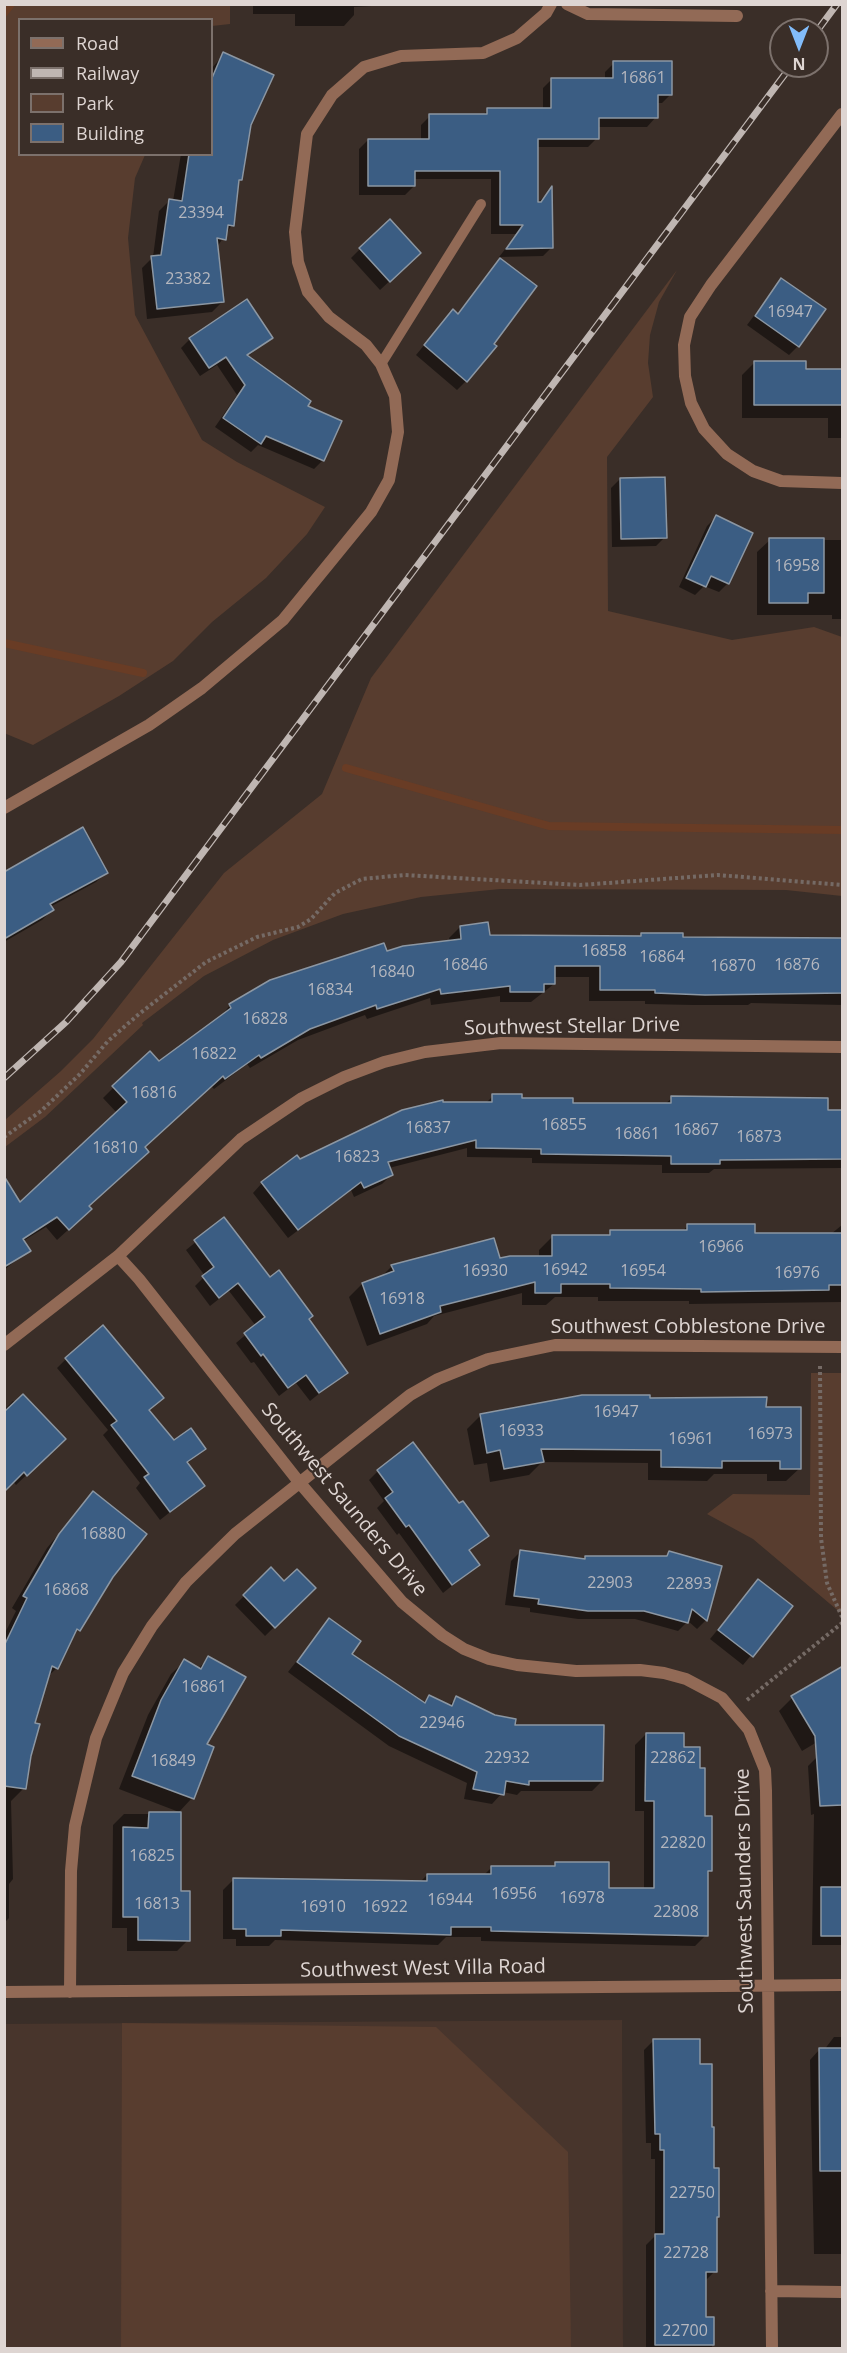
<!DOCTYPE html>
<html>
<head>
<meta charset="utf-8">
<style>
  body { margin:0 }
  #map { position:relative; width:847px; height:2353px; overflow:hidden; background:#3a2e28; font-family:"Open Sans",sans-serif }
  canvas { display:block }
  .frame { position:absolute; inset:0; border:6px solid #ded5d2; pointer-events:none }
  .legend { position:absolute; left:18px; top:18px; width:195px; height:138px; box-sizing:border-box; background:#3a2e28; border:2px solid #7c716c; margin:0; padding:8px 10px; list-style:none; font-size:18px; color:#ded5d2 }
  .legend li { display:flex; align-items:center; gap:12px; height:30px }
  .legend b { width:30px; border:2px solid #7c716c }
  .north { position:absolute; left:769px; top:18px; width:60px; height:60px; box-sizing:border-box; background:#3a2e28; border:2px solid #7c716c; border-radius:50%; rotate:180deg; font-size:16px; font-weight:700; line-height:24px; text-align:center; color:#ded5d2 }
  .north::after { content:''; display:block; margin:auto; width:21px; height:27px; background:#82bcfa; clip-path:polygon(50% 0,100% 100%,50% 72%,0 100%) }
</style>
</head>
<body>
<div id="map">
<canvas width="847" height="2353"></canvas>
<div class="frame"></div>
<ul class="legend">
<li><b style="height:8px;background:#926a56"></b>Road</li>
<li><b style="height:8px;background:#bfb6b2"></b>Railway</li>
<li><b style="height:16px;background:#583d2f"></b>Park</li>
<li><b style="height:16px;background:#3b5d83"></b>Building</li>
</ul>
<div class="north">N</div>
</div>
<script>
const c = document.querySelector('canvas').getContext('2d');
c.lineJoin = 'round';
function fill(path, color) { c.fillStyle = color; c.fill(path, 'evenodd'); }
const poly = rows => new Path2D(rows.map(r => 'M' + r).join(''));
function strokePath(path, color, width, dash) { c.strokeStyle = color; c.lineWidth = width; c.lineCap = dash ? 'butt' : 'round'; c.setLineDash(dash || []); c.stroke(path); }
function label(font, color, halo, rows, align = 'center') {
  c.font = font + ' "Open Sans",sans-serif'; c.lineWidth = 4.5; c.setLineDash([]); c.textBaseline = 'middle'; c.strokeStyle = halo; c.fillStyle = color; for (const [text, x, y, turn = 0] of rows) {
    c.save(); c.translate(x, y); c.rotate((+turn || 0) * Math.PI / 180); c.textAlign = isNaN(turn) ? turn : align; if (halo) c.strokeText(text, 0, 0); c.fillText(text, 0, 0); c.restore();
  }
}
fill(poly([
  [622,2020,623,2348,5,2348,4,2024]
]), '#48352c');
fill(poly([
  [5,4,230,5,230,24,212,26,212,20,20,20,20,154,145,155,135,178,128,238,135,315,202,440,237,462,325,507,307,534,266,578,212,622,173,661,119,696,33,745,4,733],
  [677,270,659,302,650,335,648,363,653,397,607,457,608,611,732,640,814,627,842,637,842,896,786,890,500,889,421,897,343,914,273,940,204,976,142,1023,143,1025,45,1117,5,1147,5,1120,61,1071,93,1039,224,873,322,794,371,678],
  [811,1373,842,1373,842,1614,753,1539,707,1514,733,1494,810,1495],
  [122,2023,436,2027,568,2152,571,2348,121,2348]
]), '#583d2f');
fill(poly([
  [253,4,407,4,354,7,354,15,344,26,295,26,295,14,253,14],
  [224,54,250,125,240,180,237,183,232,225,217,247,222,302,212,312,147,319,142,268,153,257,159,211,169,201,173,201,181,154,212,154,212,68],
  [614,63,671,94,662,103,656,103,656,117,647,127,597,127,597,138,588,147,536,147,536,204,551,190,552,247,543,256,499,257,517,234,491,234,491,179,414,179,414,186,405,195,359,195,359,149,368,140,421,140,421,125,430,116,482,116,488,110,543,110,543,88,552,79,605,80,605,72],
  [842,192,842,263,841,263,841,194],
  [360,249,410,262,380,290,351,258],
  [500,260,466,381,457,390,416,355,445,320,457,314],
  [781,280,798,346,789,355,747,325],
  [271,338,247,357,307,407,323,460,314,469,258,445,251,452,215,427,237,395,217,365,200,376,181,348,190,339],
  [755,362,805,371,842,371,842,438,828,438,828,418,742,418,742,375],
  [620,479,665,537,656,546,612,547,611,488],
  [716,517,751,534,728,583,719,592,704,586,695,595,679,587,707,526],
  [770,540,842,540,842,619,832,619,832,615,757,615,757,552],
  [106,872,96,882,50,907,52,910,42,920,4,942,4,874],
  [460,927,488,937,639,938,642,935,681,939,842,940,842,1005,751,1003,748,1005,693,1005,645,1004,645,1001,589,1001,589,977,554,977,554,984,531,1002,500,1002,500,996,431,1005,430,998,367,1019,365,1015,298,1040,250,1068,247,1064,214,1089,211,1086,143,1148,87,1207,79,1220,57,1240,46,1227,23,1241,29,1250,4,1270,4,1181,20,1204,117,1113,103,1098,114,1087,158,1063,220,1018,230,1005,386,953,450,942,449,938],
  [493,1096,572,1104,665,1104,672,1098,842,1112,842,1168,714,1169,709,1173,662,1173,662,1165,532,1163,532,1158,467,1157,467,1148,389,1168,392,1174,382,1184,354,1197,351,1190,288,1238,253,1193,262,1183,299,1161,442,1104,485,1104],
  [224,1219,269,1279,307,1320,346,1372,310,1401,296,1383,279,1396,254,1362,251,1363,236,1343,256,1326,229,1291,210,1306,195,1286,205,1276,186,1250],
  [688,1225,753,1234,831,1234,842,1225,842,1302,689,1304,689,1301,598,1301,598,1297,555,1297,546,1305,522,1305,522,1293,434,1316,427,1324,367,1346,349,1297,362,1284,381,1277,392,1266,539,1257,539,1250,552,1237,606,1237,611,1232,682,1232],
  [66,1359,162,1398,148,1411,174,1442,204,1448,187,1464,203,1486,160,1520,136,1488,140,1483,103,1435,108,1430,57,1368],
  [649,1399,765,1408,800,1468,786,1481,767,1481,767,1474,714,1474,707,1481,648,1480,648,1463,542,1462,529,1475,490,1482,487,1463,474,1465,467,1429,481,1415],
  [13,1401,64,1439,16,1485,13,1481,4,1490,4,1410],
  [378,1471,459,1505,487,1536,469,1551,478,1565,443,1593,399,1533,397,1535,377,1508,384,1501,369,1480],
  [93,1493,112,1576,72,1636,57,1668,46,1678,33,1724,24,1788,11,1801,13,1879,9,1884,9,1918,4,1923,4,1635,16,1611,12,1608,47,1548],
  [520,1552,582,1560,585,1557,665,1557,669,1553,720,1567,706,1620,697,1629,688,1621,678,1631,635,1619,578,1619,530,1612,530,1608,505,1605,511,1561],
  [271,1569,284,1583,314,1588,265,1636,235,1605],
  [758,1581,791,1607,743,1665,710,1639],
  [329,1620,350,1655,423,1703,429,1697,448,1706,457,1698,513,1727,602,1781,592,1791,521,1791,517,1795,503,1792,492,1804,464,1799,467,1783,389,1746,288,1672],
  [209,1658,205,1745,192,1798,179,1812,119,1789,148,1715,171,1674,185,1661,198,1669],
  [792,1698,842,1727,802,1751,779,1711],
  [646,1734,682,1749,703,1817,711,1871,706,1875,706,1935,695,1946,481,1941,481,1937,446,1937,438,1945,275,1940,269,1946,236,1946,236,1939,223,1939,223,1890,234,1879,420,1882,427,1875,484,1875,492,1867,552,1867,556,1863,607,1889,644,1890,644,1811,635,1811,635,1745],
  [842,1755,842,1945,812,1945,814,1814,811,1815,808,1766,817,1757],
  [124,1814,179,1814,179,1893,188,1940,177,1951,127,1951,127,1928,112,1928,113,1825],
  [834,2037,842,2037,842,2254,814,2254,810,2060,819,2050,824,2050],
  [654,2040,699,2066,718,2217,715,2219,715,2271,705,2281,705,2318,713,2318,712,2348,646,2348,646,2245,655,2236,655,2159,651,2159,651,2143,646,2143,644,2050]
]), '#0007');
strokePath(poly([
  [4,13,11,4],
  [4,643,143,673],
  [346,768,549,826,842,830]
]), '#693c25', 8);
const building = poly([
  [223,52,274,75,251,125,242,180,239,180,234,226,228,225,226,240,217,238,224,302,157,309,151,256,161,255,169,199,182,201,189,154,212,154,212,78,223,52],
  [613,61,672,61,672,95,658,95,658,118,599,118,599,139,538,139,538,202,541,202,552,186,553,248,506,249,523,225,500,225,500,171,415,171,415,186,368,186,368,139,429,139,429,114,487,114,487,108,551,108,551,78,613,78,613,61],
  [390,219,421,253,390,282,359,248,390,219],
  [500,258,537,286,494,344,497,346,467,382,424,345,453,309,458,314,500,258],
  [781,278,826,309,799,347,755,316,781,278],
  [247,299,273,338,247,355,311,401,308,406,342,421,324,461,266,436,261,444,223,418,245,385,226,357,209,368,189,338,247,299],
  [754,361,806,361,806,369,843,369,843,405,754,405,754,361],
  [665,477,667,538,621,539,620,478,665,477],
  [716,515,753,533,729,584,711,576,706,587,686,578,716,515],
  [769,538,824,538,824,593,808,593,808,603,769,603,769,538],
  [83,827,108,873,50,904,54,910,4,939,4,872,83,827],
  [488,922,490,935,641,936,641,933,683,933,683,937,843,938,843,993,705,995,655,993,655,990,600,990,600,966,555,966,555,984,544,984,544,992,510,992,510,986,441,994,440,989,377,1009,376,1005,310,1029,261,1058,259,1055,225,1079,223,1076,145,1147,149,1152,89,1206,92,1209,69,1230,57,1217,23,1239,31,1251,4,1267,4,1176,20,1202,127,1102,112,1086,150,1051,159,1061,231,1008,229,1004,270,980,384,943,387,951,403,946,461,939,460,926,488,922],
  [492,1094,522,1094,522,1098,573,1098,573,1103,671,1103,671,1096,828,1098,828,1110,843,1110,843,1159,720,1160,720,1164,671,1164,671,1156,541,1154,541,1149,476,1148,476,1140,388,1162,393,1175,364,1188,361,1182,298,1230,261,1182,297,1155,300,1159,402,1110,443,1100,443,1102,492,1102,492,1094],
  [224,1217,270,1277,279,1270,313,1316,309,1319,348,1373,319,1393,306,1375,288,1388,263,1354,261,1356,244,1333,265,1317,238,1283,219,1298,202,1276,214,1267,194,1240,224,1217],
  [687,1224,755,1224,755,1233,843,1233,843,1285,829,1285,829,1290,701,1292,701,1289,610,1288,610,1284,561,1284,561,1293,535,1293,535,1282,440,1306,441,1312,380,1334,362,1283,394,1271,391,1265,494,1238,500,1258,510,1256,552,1256,552,1235,610,1235,610,1230,687,1230,687,1224],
  [103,1325,164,1398,149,1410,174,1440,191,1428,206,1449,187,1462,205,1486,170,1512,144,1477,149,1474,111,1425,117,1421,65,1358,103,1325],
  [23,1394,66,1439,27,1476,24,1472,4,1492,4,1412,23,1394],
  [582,1395,650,1395,650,1398,767,1397,766,1407,801,1407,801,1469,780,1469,780,1461,722,1461,722,1468,661,1467,661,1450,541,1449,544,1462,504,1469,500,1450,487,1453,480,1414,582,1395],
  [413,1442,459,1503,463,1501,489,1536,469,1550,480,1565,452,1585,409,1525,406,1527,385,1498,393,1492,377,1470,413,1442],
  [93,1491,147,1534,113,1577,80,1631,77,1629,58,1669,52,1666,35,1723,40,1724,31,1756,26,1789,4,1786,4,1646,27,1598,23,1596,59,1534,93,1491],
  [520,1550,585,1559,585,1556,667,1556,669,1551,722,1566,707,1621,692,1609,688,1623,644,1611,588,1611,538,1604,539,1599,514,1596,520,1550],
  [271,1567,284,1581,297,1569,316,1588,275,1628,243,1595,271,1567],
  [758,1579,793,1606,753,1657,718,1630,758,1579],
  [329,1618,361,1641,352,1654,425,1703,429,1695,452,1706,456,1696,495,1715,516,1719,515,1725,604,1725,603,1781,529,1781,529,1785,506,1781,504,1795,473,1789,477,1772,399,1736,297,1662,329,1618],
  [208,1656,246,1677,207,1744,214,1747,194,1799,132,1776,161,1700,184,1659,201,1669,208,1656],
  [843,1666,843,1805,820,1806,815,1736,791,1696,843,1666],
  [646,1733,684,1733,684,1747,700,1747,700,1768,705,1768,705,1816,712,1816,712,1871,708,1871,708,1936,491,1931,491,1927,451,1927,451,1935,281,1930,281,1936,246,1936,246,1929,233,1929,233,1878,427,1881,427,1874,491,1874,491,1866,555,1866,555,1862,609,1862,609,1888,654,1888,654,1801,645,1801,646,1733],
  [149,1812,181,1812,181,1891,190,1891,190,1941,138,1940,138,1917,123,1917,123,1827,148,1828,149,1812],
  [821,1887,843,1887,843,1936,821,1936,821,1887],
  [653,2039,700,2039,700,2064,712,2064,712,2127,714,2127,714,2168,719,2168,719,2217,717,2217,717,2272,706,2272,706,2317,714,2317,714,2345,655,2345,655,2234,664,2234,664,2150,660,2150,660,2134,655,2134,653,2039],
  [819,2048,843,2048,843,2171,820,2171,819,2048]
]);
fill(building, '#3b5d83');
strokePath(building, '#8c97a3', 1.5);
strokePath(poly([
  [4,1137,41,1111,80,1074,108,1041,139,1014,206,962,257,937,298,927,311,919,335,893,362,879,404,875,580,885,718,875,842,885],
  [820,1366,821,1538,827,1583,842,1617],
  [747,1700,842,1623]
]), '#756a65', 4, [3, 3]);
strokePath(poly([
  [381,364,481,204]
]), '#926a56', 10);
strokePath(poly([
  [567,4,588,14,737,16],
  [842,114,711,285,690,317,684,345,685,376,691,403,704,429,727,454,753,471,781,481,842,483],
  [4,808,149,725,202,688,283,620,371,512,389,480,398,432,395,396,381,364,366,345,329,317,308,292,298,262,295,232,307,134,332,95,364,67,401,56,483,53,517,38,546,13,551,4],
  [118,1256,139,1279,299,1482,402,1602,442,1635,464,1649,489,1659,517,1665,576,1671,640,1670,664,1673,686,1679,722,1698,749,1730,765,1770,766,1791,772,2348],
  [4,1345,118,1256,241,1139,302,1098,344,1077,384,1062,425,1052,501,1043,842,1047],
  [4,1992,842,1985],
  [70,1992,71,1871,75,1826,96,1738,123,1673,152,1626,186,1582,235,1534,410,1395,438,1379,488,1359,555,1345,842,1347],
  [771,2291,842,2292]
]), '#926a56', 12);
const rail = poly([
  [817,31,837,4],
  [4,1078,66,1022,121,962,791,66]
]);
strokePath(rail, '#bfb6b2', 7);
strokePath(rail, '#3a2e28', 4.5, [14]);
label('16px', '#b5b7be', null, [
  ["16861",643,78],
  ["23394",201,213],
  ["23382",188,279],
  ["16947",790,312],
  ["16958",797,566],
  ["16858",604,951],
  ["16864",662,957],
  ["16846",465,965],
  ["16876",797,965],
  ["16870",733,966],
  ["16840",392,972],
  ["16834",330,990],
  ["16828",265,1019],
  ["16822",214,1054],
  ["16816",154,1093],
  ["16855",564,1125],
  ["16837",428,1128],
  ["16867",696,1130],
  ["16861",637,1134],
  ["16873",759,1137],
  ["16810",115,1148],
  ["16823",357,1157],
  ["16966",721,1247],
  ["16942",565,1270],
  ["16930",485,1271],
  ["16954",643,1271],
  ["16976",797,1273],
  ["16918",402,1299],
  ["16947",616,1412],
  ["16933",521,1431],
  ["16973",770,1434],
  ["16961",691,1439],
  ["16880",103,1534],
  ["22903",610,1583],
  ["22893",689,1584],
  ["16868",66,1590],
  ["16861",204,1687],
  ["22946",442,1723],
  ["22932",507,1758],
  ["22862",673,1758],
  ["16849",173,1761],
  ["22820",683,1843],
  ["16825",152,1856],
  ["16956",514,1894],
  ["16978",582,1898],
  ["16944",450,1900],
  ["16813",157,1904],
  ["16910",323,1907],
  ["16922",385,1907],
  ["22808",676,1912],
  ["22750",692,2193],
  ["22728",686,2253],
  ["22700",685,2331]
]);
label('20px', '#ded5d2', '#3a2e28', [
  ["Southwest Stellar Drive",572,1027,-1],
  ["Southwest Cobblestone Drive",688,1327],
  ["Southwest Saunders Drive",344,1500,50],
  ["Southwest Saunders Drive",745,1891,-91],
  ["Southwest West Villa Road",423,1969,-1]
]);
</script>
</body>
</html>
